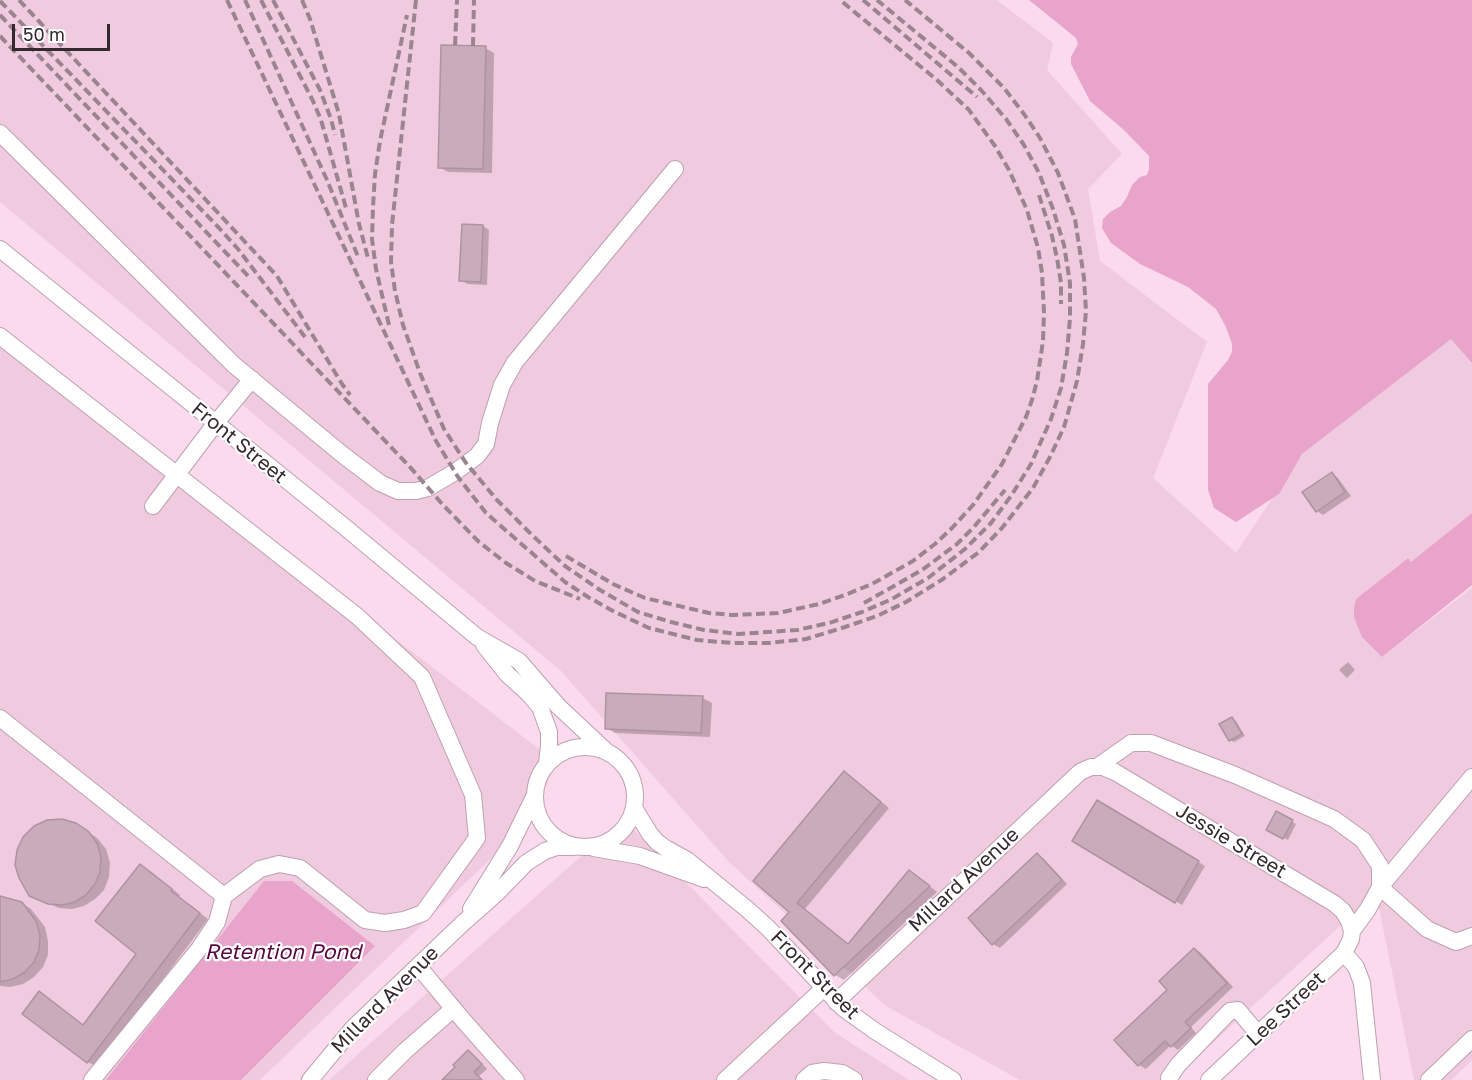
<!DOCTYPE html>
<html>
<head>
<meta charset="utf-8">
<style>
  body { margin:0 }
  #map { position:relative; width:1472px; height:1080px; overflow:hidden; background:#fadaec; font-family:"Golos Text",sans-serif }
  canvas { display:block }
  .scale { position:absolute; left:12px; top:24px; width:98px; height:27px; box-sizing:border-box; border:3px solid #352930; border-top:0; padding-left:8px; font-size:18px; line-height:21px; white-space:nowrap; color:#352930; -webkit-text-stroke:4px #fff; paint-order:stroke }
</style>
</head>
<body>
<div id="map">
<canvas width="1472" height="1080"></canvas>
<div class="scale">50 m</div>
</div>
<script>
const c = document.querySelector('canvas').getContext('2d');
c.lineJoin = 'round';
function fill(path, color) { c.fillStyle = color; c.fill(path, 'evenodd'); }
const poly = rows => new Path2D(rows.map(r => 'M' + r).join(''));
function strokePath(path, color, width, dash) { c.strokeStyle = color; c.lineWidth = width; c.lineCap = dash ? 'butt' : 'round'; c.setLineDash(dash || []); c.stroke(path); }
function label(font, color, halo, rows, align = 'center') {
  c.font = font + ' "Golos Text",sans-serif'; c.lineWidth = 4.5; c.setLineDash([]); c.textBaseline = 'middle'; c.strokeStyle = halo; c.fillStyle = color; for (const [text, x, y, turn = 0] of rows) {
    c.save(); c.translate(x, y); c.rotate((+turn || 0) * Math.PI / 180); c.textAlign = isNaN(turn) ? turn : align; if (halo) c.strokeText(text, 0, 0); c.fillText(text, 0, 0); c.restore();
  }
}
fill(poly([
  [0,0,997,0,1053,43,1047,70,1122,154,1088,189,1100,261,1207,342,1153,478,1236,553,1302,454,1451,338,1472,363,1472,513,1411,563,1407,558,1356,599,1354,608,1382,657,1472,588,1472,1060,1451,1080,1414,1080,1376,893,1172,1080,1020,1080,886,1006,729,862,561,671,0,202],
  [0,336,556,762,529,822,260,1080,0,1080],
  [623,819,834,1032,909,1080,329,1080]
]), '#f0cade');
fill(poly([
  [1029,0,1472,0,1472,363,1451,339,1302,454,1279,494,1236,522,1214,508,1208,490,1208,384,1228,360,1232,352,1232,344,1226,327,1216,309,1188,287,1140,264,1111,243,1102,228,1103,219,1110,212,1121,206,1127,197,1132,185,1140,177,1147,175,1149,169,1149,156,1125,131,1090,101,1071,64,1071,57,1078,44,1076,38],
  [1472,513,1472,585,1382,657,1362,637,1354,617,1354,608,1356,599,1408,558,1411,562],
  [264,881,292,881,375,946,241,1080,106,1080]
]), '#e8a4cb');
fill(poly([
  [485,48,494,53,492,173,448,172,439,167],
  [483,226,489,230,487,285,467,284,461,280],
  [1332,474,1338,478,1351,496,1323,515,1317,511],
  [1348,662,1355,670,1347,678,1339,670],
  [703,698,712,703,710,737,615,733,606,728],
  [1232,719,1236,721,1245,736,1234,742,1230,740],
  [845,773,853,778,889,808,805,909,849,945,919,878,937,892,844,980,835,975,791,912],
  [1097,802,1205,866,1182,905,1074,841],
  [1277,813,1296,824,1288,840,1268,829],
  [85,830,97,838,106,849,110,863,109,877,104,890,95,899,84,906,72,909,59,908,40,900],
  [1038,855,1044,859,1067,884,1000,948,993,944,970,919],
  [141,866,150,871,180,895,179,897,208,919,97,1067,88,1062,24,1014,48,998,84,1026,138,954],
  [0,898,22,903,31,909,45,927,48,941,48,955,43,967,34,977,23,984,10,987,0,986],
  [1195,949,1201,953,1233,987,1191,1027,1196,1033,1178,1050,1171,1045,1146,1069,1139,1065,1116,1040,1169,990],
  [468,1052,475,1056,487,1069,479,1076,483,1080,444,1080]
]), '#0003');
const building = poly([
  [441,45,486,46,483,169,438,168,441,45],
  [462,224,483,225,481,282,459,281,462,224],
  [1332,472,1345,492,1316,512,1302,492,1332,472],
  [606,693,703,696,701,733,605,729,606,693],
  [1232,717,1242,734,1229,741,1219,724,1232,717],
  [844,771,881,802,797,903,848,944,909,870,930,886,834,976,781,921,789,912,753,881,844,771],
  [1097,800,1199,861,1175,903,1072,841,1097,800],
  [1276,811,1293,820,1283,839,1266,830,1276,811],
  [62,819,76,823,88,831,97,843,101,857,100,872,95,884,86,895,75,902,62,905,48,904,29,896,19,878,15,865,17,850,23,837,34,826,47,820,62,819],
  [1037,853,1062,880,992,945,968,918,1037,853],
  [140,864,172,889,171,891,200,913,87,1063,22,1014,39,991,83,1025,136,954,95,921,140,864],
  [0,896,22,902,36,921,40,935,39,950,34,962,25,972,13,979,0,982,0,896],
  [1194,948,1227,983,1185,1022,1191,1028,1171,1047,1165,1041,1138,1066,1114,1040,1167,990,1159,981,1194,948],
  [468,1050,482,1064,474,1072,482,1080,442,1080,455,1067,453,1065,468,1050]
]);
fill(building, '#c9abbb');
strokePath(building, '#af92a2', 1.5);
const minor = poly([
  [0,133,234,365,343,455,380,483,398,491,416,491,428,488,455,472,477,456,486,444,490,423,502,385,515,362,675,169],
  [0,249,346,528,477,637,519,661,558,706,606,751],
  [0,336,357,616,422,677,473,795,477,838,423,913,404,920,385,923,365,920,300,868,279,864,260,869,224,896,0,718],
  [153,506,215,424,252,379],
  [484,645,507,674,528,693,540,707,549,732,549,746,547,764],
  '535 797a50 50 0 1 1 100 0a50 50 0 1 1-100 0Z',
  [1097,767,1131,743,1151,743,1235,775,1334,819,1363,840,1380,866,1380,887,1368,909,1352,931],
  [1472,777,1380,887,1427,929,1456,942,1472,936],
  [634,808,650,834,657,842,667,849,687,860,747,909,768,928,843,1008,875,1031,953,1080],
  [594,848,640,856,704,879],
  [471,909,510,846,534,797],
  [1344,953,1356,967,1362,983,1372,1080],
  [418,966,463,1020,516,1080],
  [836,1002,1080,772,1091,767,1103,767,1115,772,1335,904,1343,911,1349,921,1352,931,1351,939,1344,953,1209,1080],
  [92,1080,199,949,217,922,224,896],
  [310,1080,353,1028,463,923,497,893,526,863,545,851,557,847,574,847],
  [376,1080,405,1051,453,1009],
  [725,1080,824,988],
  [804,1080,812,1073,824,1071,842,1073,854,1080],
  [1169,1080,1169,1078,1178,1065,1230,1011,1238,1010,1258,1034],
  [1429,1080,1472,1039]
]);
strokePath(minor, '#bea0b0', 18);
strokePath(minor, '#fff', 16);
strokePath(poly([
  [19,0,277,276,342,384,350,395],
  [227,0,436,441,458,477,486,513,565,582,588,597,613,611,649,628,697,640,732,643,769,643,806,639,845,627,877,616,906,602,943,579,979,552,1002,528,1033,488,1050,457,1064,427,1077,381,1083,344,1086,311,1084,278,1075,219,1058,173,1040,138,1024,114,1004,88,969,53,905,0],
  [245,0,327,180,359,259],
  [261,0,313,101,321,120,346,208],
  [273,0,320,90,331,119,335,135],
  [302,0,310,19,339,114,359,224,368,258],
  [416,0,392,225,391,262,395,291,403,325,420,373,444,429,466,463,497,500,531,534,565,566,600,590,638,612,671,622,704,630,739,634,797,630,829,623,862,612,892,599,928,578,965,549,991,523,1011,496,1031,464,1051,419,1061,388,1067,353,1070,318,1070,283,1064,245,1053,209,1039,173,1024,145,1006,119,981,90,958,67,877,0],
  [863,0,977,97],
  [0,1,220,229,238,249,305,337],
  [0,15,250,278],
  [0,36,410,467,443,505,479,542,506,563,535,581,580,599],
  [455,45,457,0],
  [473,46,474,0],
  [1039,195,1052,236,1057,258,1061,283,1061,304],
  [389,325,376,269,372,239,373,207,375,174,380,141,407,15],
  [566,556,613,584,645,598,709,613,733,615,778,613,819,604,845,595,872,584,913,561,935,544,952,528,973,505,1002,464,1026,417,1032,400,1037,381,1043,341,1044,313,1042,273,1038,248,1027,210,1009,170,995,146,969,110,937,80,840,0],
  [864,603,922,570,957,544,973,528,1005,490]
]), '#9a8490', 4, [9, 4.5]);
label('20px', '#352930', '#fff', [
  ["Front Street",239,443,39],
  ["Jessie Street",1231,841,31],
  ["Millard Avenue",964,880,-43],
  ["Front Street",815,975,45],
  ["Millard Avenue",385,1000,-45],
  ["Lee Street",1286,1009,-43]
]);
label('italic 21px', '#570840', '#fff', [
  ["Retention Pond",283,952]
]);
</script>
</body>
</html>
